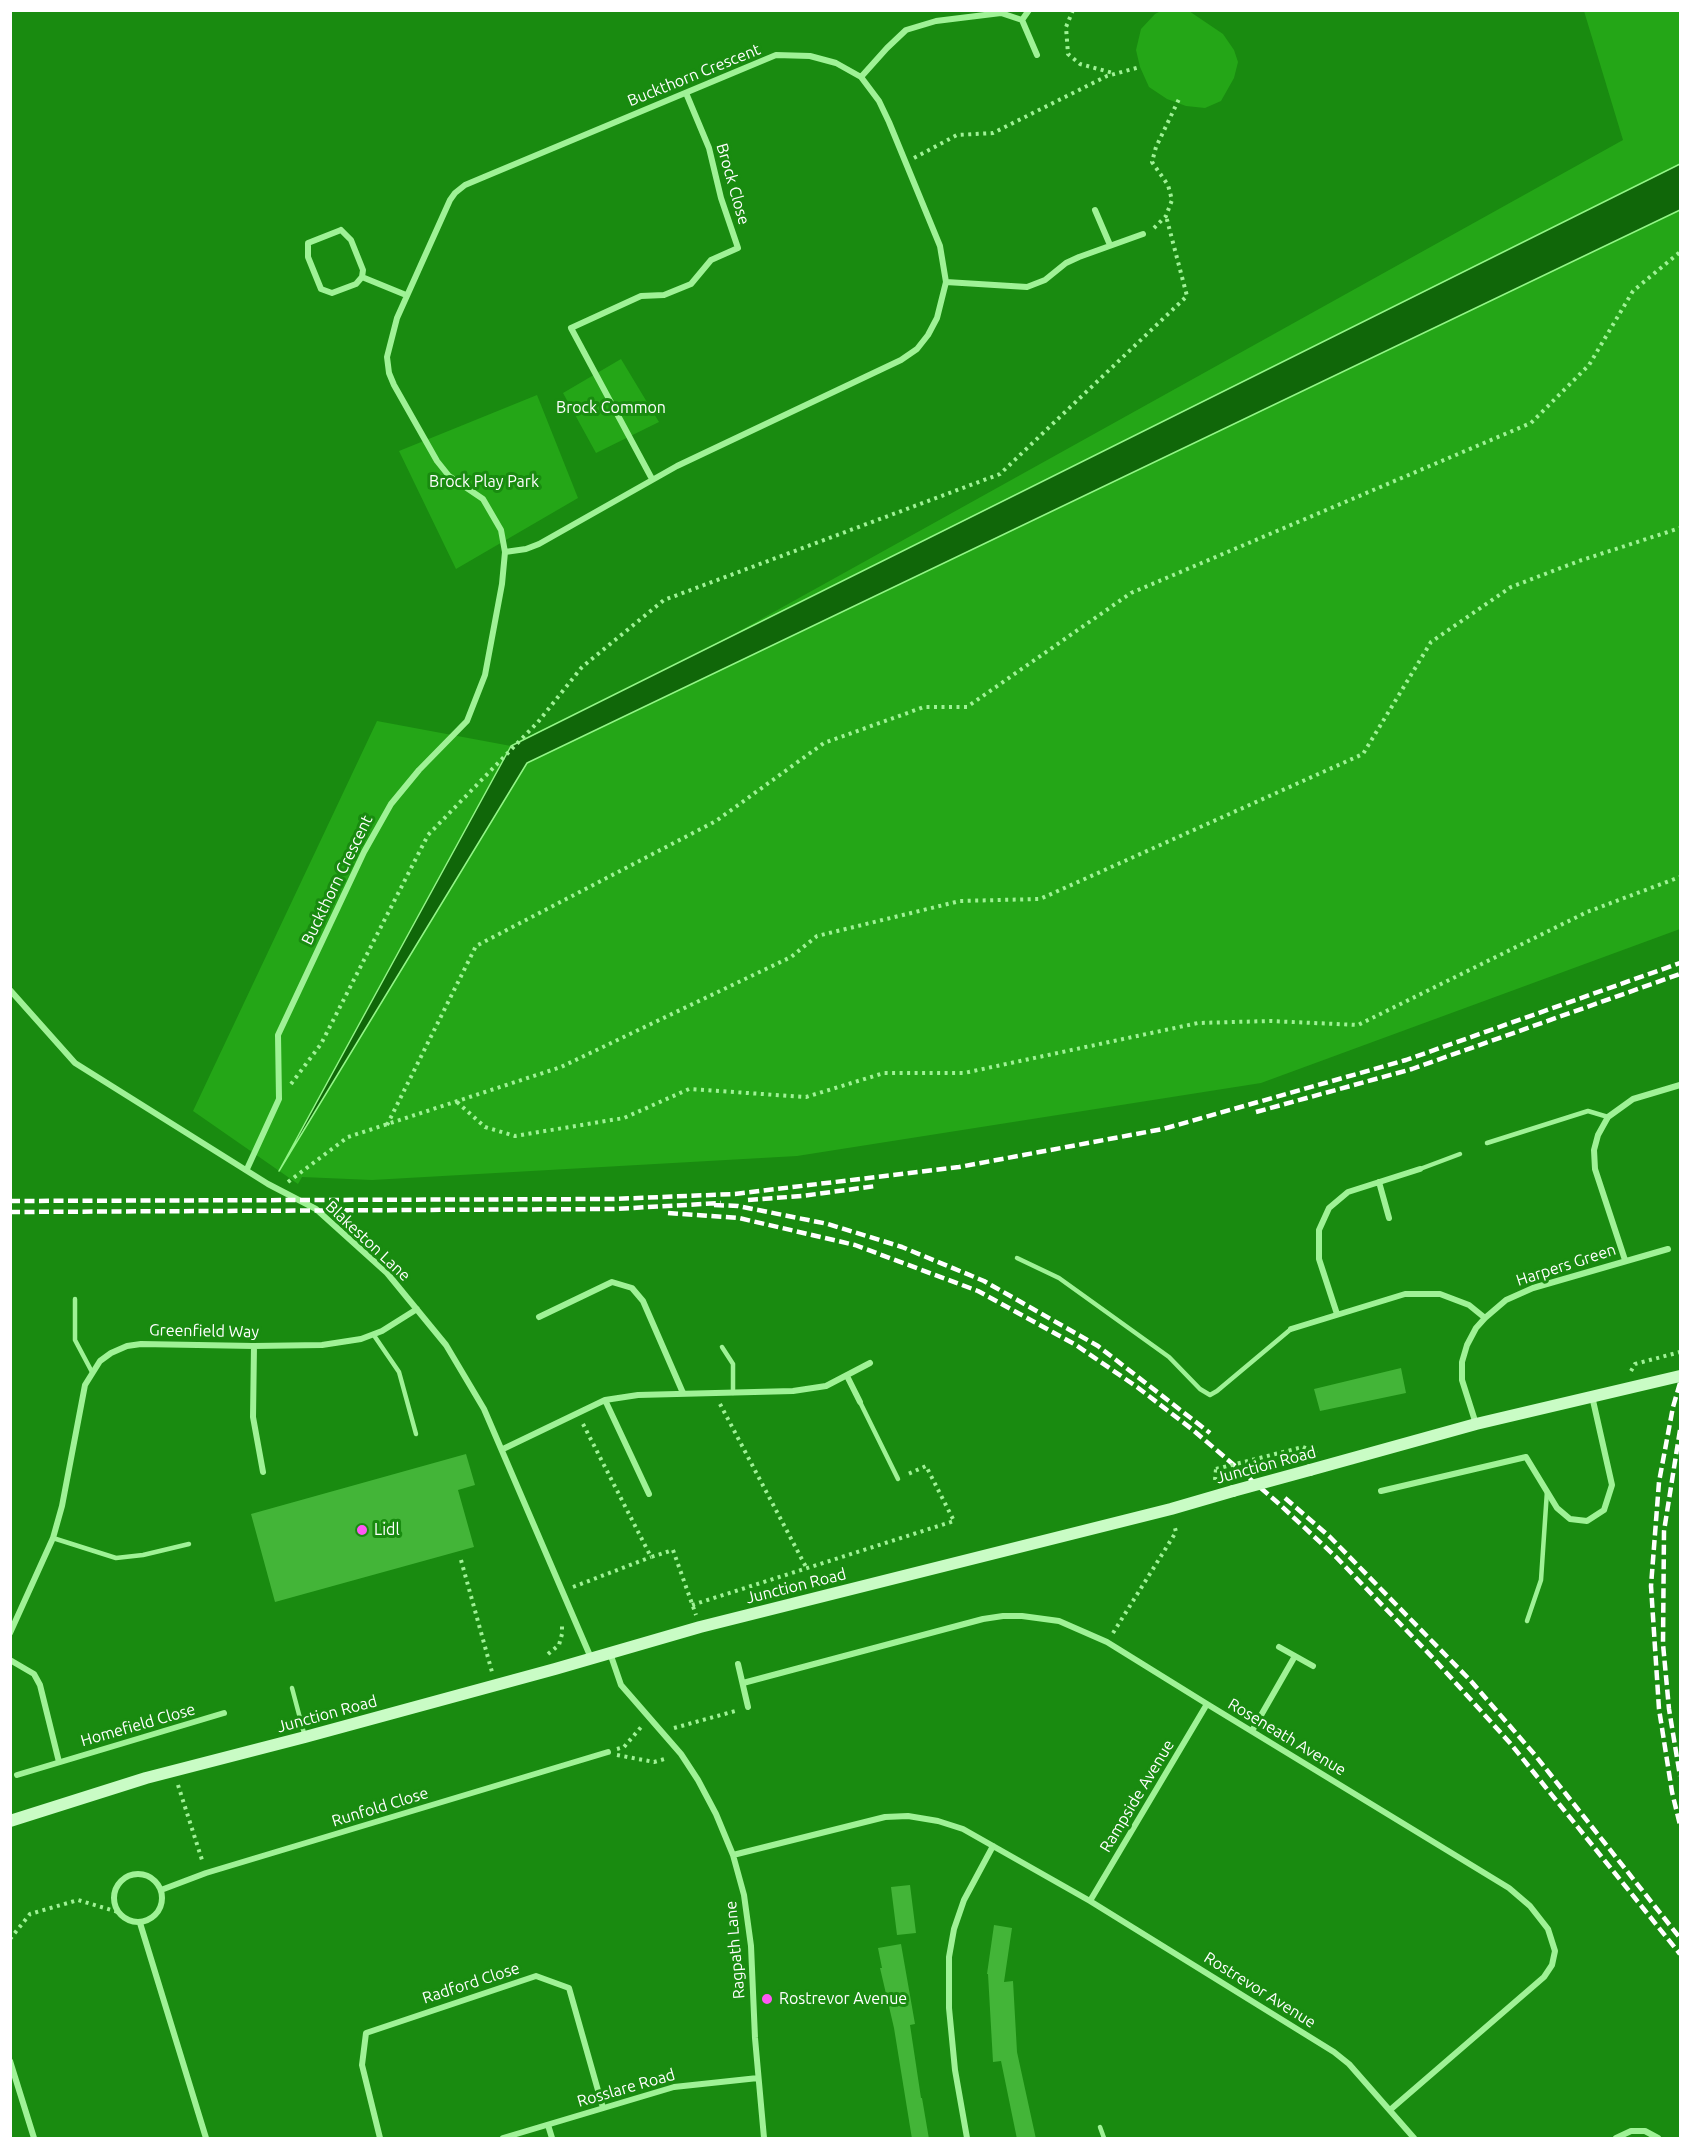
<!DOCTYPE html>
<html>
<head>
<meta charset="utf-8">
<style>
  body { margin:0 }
  #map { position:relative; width:1691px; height:2149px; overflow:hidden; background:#198b10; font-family:Ubuntu,sans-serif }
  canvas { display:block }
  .frame { position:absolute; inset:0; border:12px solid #fff; pointer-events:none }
</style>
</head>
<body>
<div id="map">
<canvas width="1691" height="2149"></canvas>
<div class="frame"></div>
</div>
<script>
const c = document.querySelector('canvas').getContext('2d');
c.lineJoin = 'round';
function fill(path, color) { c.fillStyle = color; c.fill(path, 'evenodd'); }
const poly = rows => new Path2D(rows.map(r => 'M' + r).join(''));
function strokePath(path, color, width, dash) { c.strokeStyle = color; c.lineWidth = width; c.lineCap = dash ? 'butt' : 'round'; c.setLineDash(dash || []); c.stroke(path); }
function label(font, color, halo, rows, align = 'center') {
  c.font = font + ' Ubuntu,sans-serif'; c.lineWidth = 6; c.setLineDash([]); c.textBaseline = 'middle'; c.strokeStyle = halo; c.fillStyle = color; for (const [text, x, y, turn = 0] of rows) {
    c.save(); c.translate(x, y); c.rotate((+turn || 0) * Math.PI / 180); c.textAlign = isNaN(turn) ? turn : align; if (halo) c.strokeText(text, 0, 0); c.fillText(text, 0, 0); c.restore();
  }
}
fill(poly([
  [1161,11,1189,11,1223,34,1234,50,1238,62,1234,78,1221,101,1205,108,1186,106,1167,99,1149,87,1140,67,1136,50,1141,29,1155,14],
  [1584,11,1680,11,1680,929,1261,1083,797,1156,372,1180,302,1177,298,1184,193,1111,377,721,511,746,637,688,1623,140],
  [621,359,659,422,596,453,563,393],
  [537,395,578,498,456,569,399,451]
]), '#24a617');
const water = poly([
  [1680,164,1680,210,527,763,279,1171,511,746,1680,164]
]);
fill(water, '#106709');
strokePath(water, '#93f687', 1.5);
fill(poly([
  [1401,1368,1406,1393,1320,1411,1314,1389],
  [466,1454,475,1485,458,1490,474,1547,275,1602,251,1514],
  [910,1885,916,1933,897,1935,891,1887],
  [994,1925,1012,1928,1004,1982,1013,1981,1017,2052,1036,2139,1017,2139,1001,2061,993,2062,988,1974,987,1974],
  [901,1944,915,2024,910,2025,921,2098,922,2098,929,2139,912,2139,894,2028,880,1968,882,1968,878,1948]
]), '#43b538');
strokePath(poly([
  [1073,10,1066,27,1068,54,1080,64,1113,73],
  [914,158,957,135,993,133,1107,76,1140,67],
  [1154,228,1166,216,1172,200,1168,185,1152,162,1156,147,1179,99],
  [291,1084,321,1044,428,835,538,722,582,667,664,600,1000,474,1187,296,1166,216],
  [457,1102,485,1127,515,1136,624,1118,689,1089,806,1097,884,1073,964,1073,1198,1023,1270,1021,1358,1025,1587,912,1680,877],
  [387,1125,476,946,716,821,824,743,924,707,967,707,1131,593,1531,423,1589,365,1633,291,1680,252],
  [288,1182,348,1137,561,1067,791,957,817,936,960,901,1040,899,1363,754,1431,642,1511,587,1579,561,1680,528],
  [1631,1371,1635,1364,1680,1352],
  [720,1404,806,1567],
  [583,1424,651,1557,673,1550,696,1615],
  [1303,1447,1317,1453],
  [1215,1480,1216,1469],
  [461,1560,492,1672],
  [573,1587,651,1557],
  [692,1605,954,1521,926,1466,908,1474],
  [1113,1633,1176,1532,1174,1524],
  [548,1654,559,1645,562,1634,562,1623],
  [674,1728,739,1710],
  [617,1749,624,1747,642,1726],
  [617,1755,654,1762,668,1758],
  [178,1785,203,1863],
  [10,1939,30,1914,78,1900,118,1912]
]), '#9ff296', 4, [3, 4.5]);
strokePath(poly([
  [1487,1143,1588,1111,1608,1117],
  [1420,1169,1460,1154],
  [1017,1258,1059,1278,1169,1357,1200,1389,1210,1395,1217,1391,1291,1329],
  [75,1299,75,1340,92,1372],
  [373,1334,399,1372,416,1434],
  [722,1347,733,1364,733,1393],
  [860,1402,898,1479],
  [53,1538,116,1558,143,1555,189,1544],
  [1527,1621,1541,1580,1547,1491],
  [292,1688,305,1737],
  [1100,2127,1104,2138]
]), '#9ff296', 4.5);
strokePath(poly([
  [1022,20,1029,10],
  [861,77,887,48,906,30,936,21,1001,13,1022,20,1037,55],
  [1095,210,1110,245],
  [341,230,351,240,363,270,362,277,356,284,332,293,321,289,308,257,308,243,341,230],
  [362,277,406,295],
  [946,282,1027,287,1045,280,1066,263,1079,257,1143,234],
  [652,479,571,328,641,296,664,295,691,284,711,260,738,248,721,198,709,148,686,93],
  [10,990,75,1063,268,1184,316,1209,387,1273,446,1345,484,1409,591,1658],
  [247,1169,279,1099,278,1035,364,852,391,804,419,770,467,721,485,675,502,584,505,552,501,530,483,499,449,476,437,461,394,385,389,373,387,357,397,318,450,200,455,193,465,185,484,177,776,55,810,56,836,63,861,77,879,101,889,122,940,246,946,282,937,318,928,335,917,349,901,360,677,466,539,544,526,549,505,552],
  [1379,1182,1389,1218],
  [1625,1260,1595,1169,1594,1150,1598,1135,1608,1117,1633,1099,1680,1085],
  [1337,1314,1319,1259,1319,1230,1329,1208,1348,1192,1420,1169],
  [539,1317,612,1282,632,1288,643,1301,683,1393],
  [1291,1329,1405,1294,1440,1294,1469,1305,1485,1318],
  [254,1346,253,1417,263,1472],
  [847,1376,860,1402],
  [605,1400,649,1494],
  [1476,1424,1462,1380,1462,1362,1467,1345,1476,1328,1485,1318,1506,1300,1533,1288,1668,1249],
  [503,1449,605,1400,638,1395,793,1391,826,1386,870,1363],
  [1381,1491,1526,1457,1557,1508,1570,1519,1587,1521,1604,1510,1612,1485,1592,1396],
  [10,1633,53,1538,62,1506,85,1385,100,1361,111,1353,127,1346,141,1344,254,1346,322,1345,361,1339,382,1331,417,1309],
  [1279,1647,1313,1666],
  [610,1653,621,1685,681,1754,698,1780,716,1814,733,1855,744,1895,751,1946,755,2038,764,2138],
  [10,1660,34,1674,40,1685,59,1762],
  [738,1664,748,1707],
  [743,1683,983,1619,1003,1616,1022,1616,1059,1621,1107,1642,1207,1704,1509,1888,1530,1906,1548,1929,1555,1951,1552,1965,1544,1977,1390,2110],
  [1252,1731,1295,1656],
  [17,1775,224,1713],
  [733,1855,885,1817,908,1816,938,1821,963,1829,1090,1901,1334,2052,1349,2064,1414,2138],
  '114 1898a24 24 0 1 1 48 0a24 24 0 1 1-48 0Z',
  [161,1890,206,1873,608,1752],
  [1090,1901,1207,1704],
  [140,1923,206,2138],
  [10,2061,34,2138],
  [548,2125,552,2138],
  [380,2138,362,2065,366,2033,536,1976,569,1988,603,2108],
  [503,2138,674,2087,758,2078],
  [967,2138,955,2070,949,2008,949,1957,954,1929,964,1900,993,1846],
  [1616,2138,1631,2131,1645,2131,1658,2138]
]), '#9ff296', 6);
strokePath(poly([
  [1310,1470,1476,1424,1680,1376],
  [10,1821,146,1778,305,1737,555,1669,700,1627,1171,1509,1233,1491]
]), '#c9fcc5', 12);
strokePath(poly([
  [1256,1112,1412,1069,1680,974],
  [748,1200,802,1196,876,1186],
  [10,1201,612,1199,735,1194,959,1167,1163,1129,1406,1060,1680,963],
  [714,1205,738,1206,828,1224,902,1247,984,1281,1098,1346,1210,1433],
  [10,1212,614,1209,721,1203],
  [668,1213,739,1218,855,1245,978,1291,1076,1345,1137,1387,1193,1430,1277,1502,1336,1557,1434,1659,1510,1743,1680,1954],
  [1680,1383,1673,1407,1659,1482,1651,1586,1659,1709,1672,1792,1680,1825],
  [1680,1430,1664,1531,1663,1644,1669,1709,1680,1776],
  [1285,1498,1330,1537,1470,1680,1535,1755,1680,1938]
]), '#fff', 4.5, [10, 4.5]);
strokePath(poly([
  [1216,1469,1303,1447]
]), '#9ff296', 4, [3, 4.5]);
strokePath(poly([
  [1233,1491,1310,1470]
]), '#c9fcc5', 12);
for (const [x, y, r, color] of [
  [362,1530,6,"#ff57f4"],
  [767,1999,6,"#ff57f4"]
]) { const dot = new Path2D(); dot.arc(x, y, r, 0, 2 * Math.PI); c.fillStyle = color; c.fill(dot); strokePath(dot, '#198b10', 2); }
label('16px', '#fff', '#198b10', [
  ["Buckthorn Crescent",694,75,-22],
  ["Brock Close",733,184,74],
  ["Buckthorn Crescent",337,880,-64],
  ["Blakeston Lane",368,1241,43],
  ["Harpers Green",1566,1265,-18],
  ["Greenfield Way",204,1331,1],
  ["Junction Road",1266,1465,-15],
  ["Junction Road",796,1586,-14],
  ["Junction Road",327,1714,-15],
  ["Homefield Close",138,1725,-16],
  ["Roseneath Avenue",1287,1737,31],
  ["Rampside Avenue",1137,1796,-59],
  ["Runfold Close",380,1807,-17],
  ["Ragpath Lane",735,1950,-95],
  ["Radford Close",471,1983,-18],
  ["Rostrevor Avenue",1260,1990,32],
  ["Rosslare Road",626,2088,-16]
]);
label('16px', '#fff', '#198b10', [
  ["Brock Common",611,408],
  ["Brock Play Park",484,482]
]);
label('16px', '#fff', '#198b10', [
  ["Lidl",374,1530],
  ["Rostrevor Avenue",779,1999]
], 'left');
</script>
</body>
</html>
